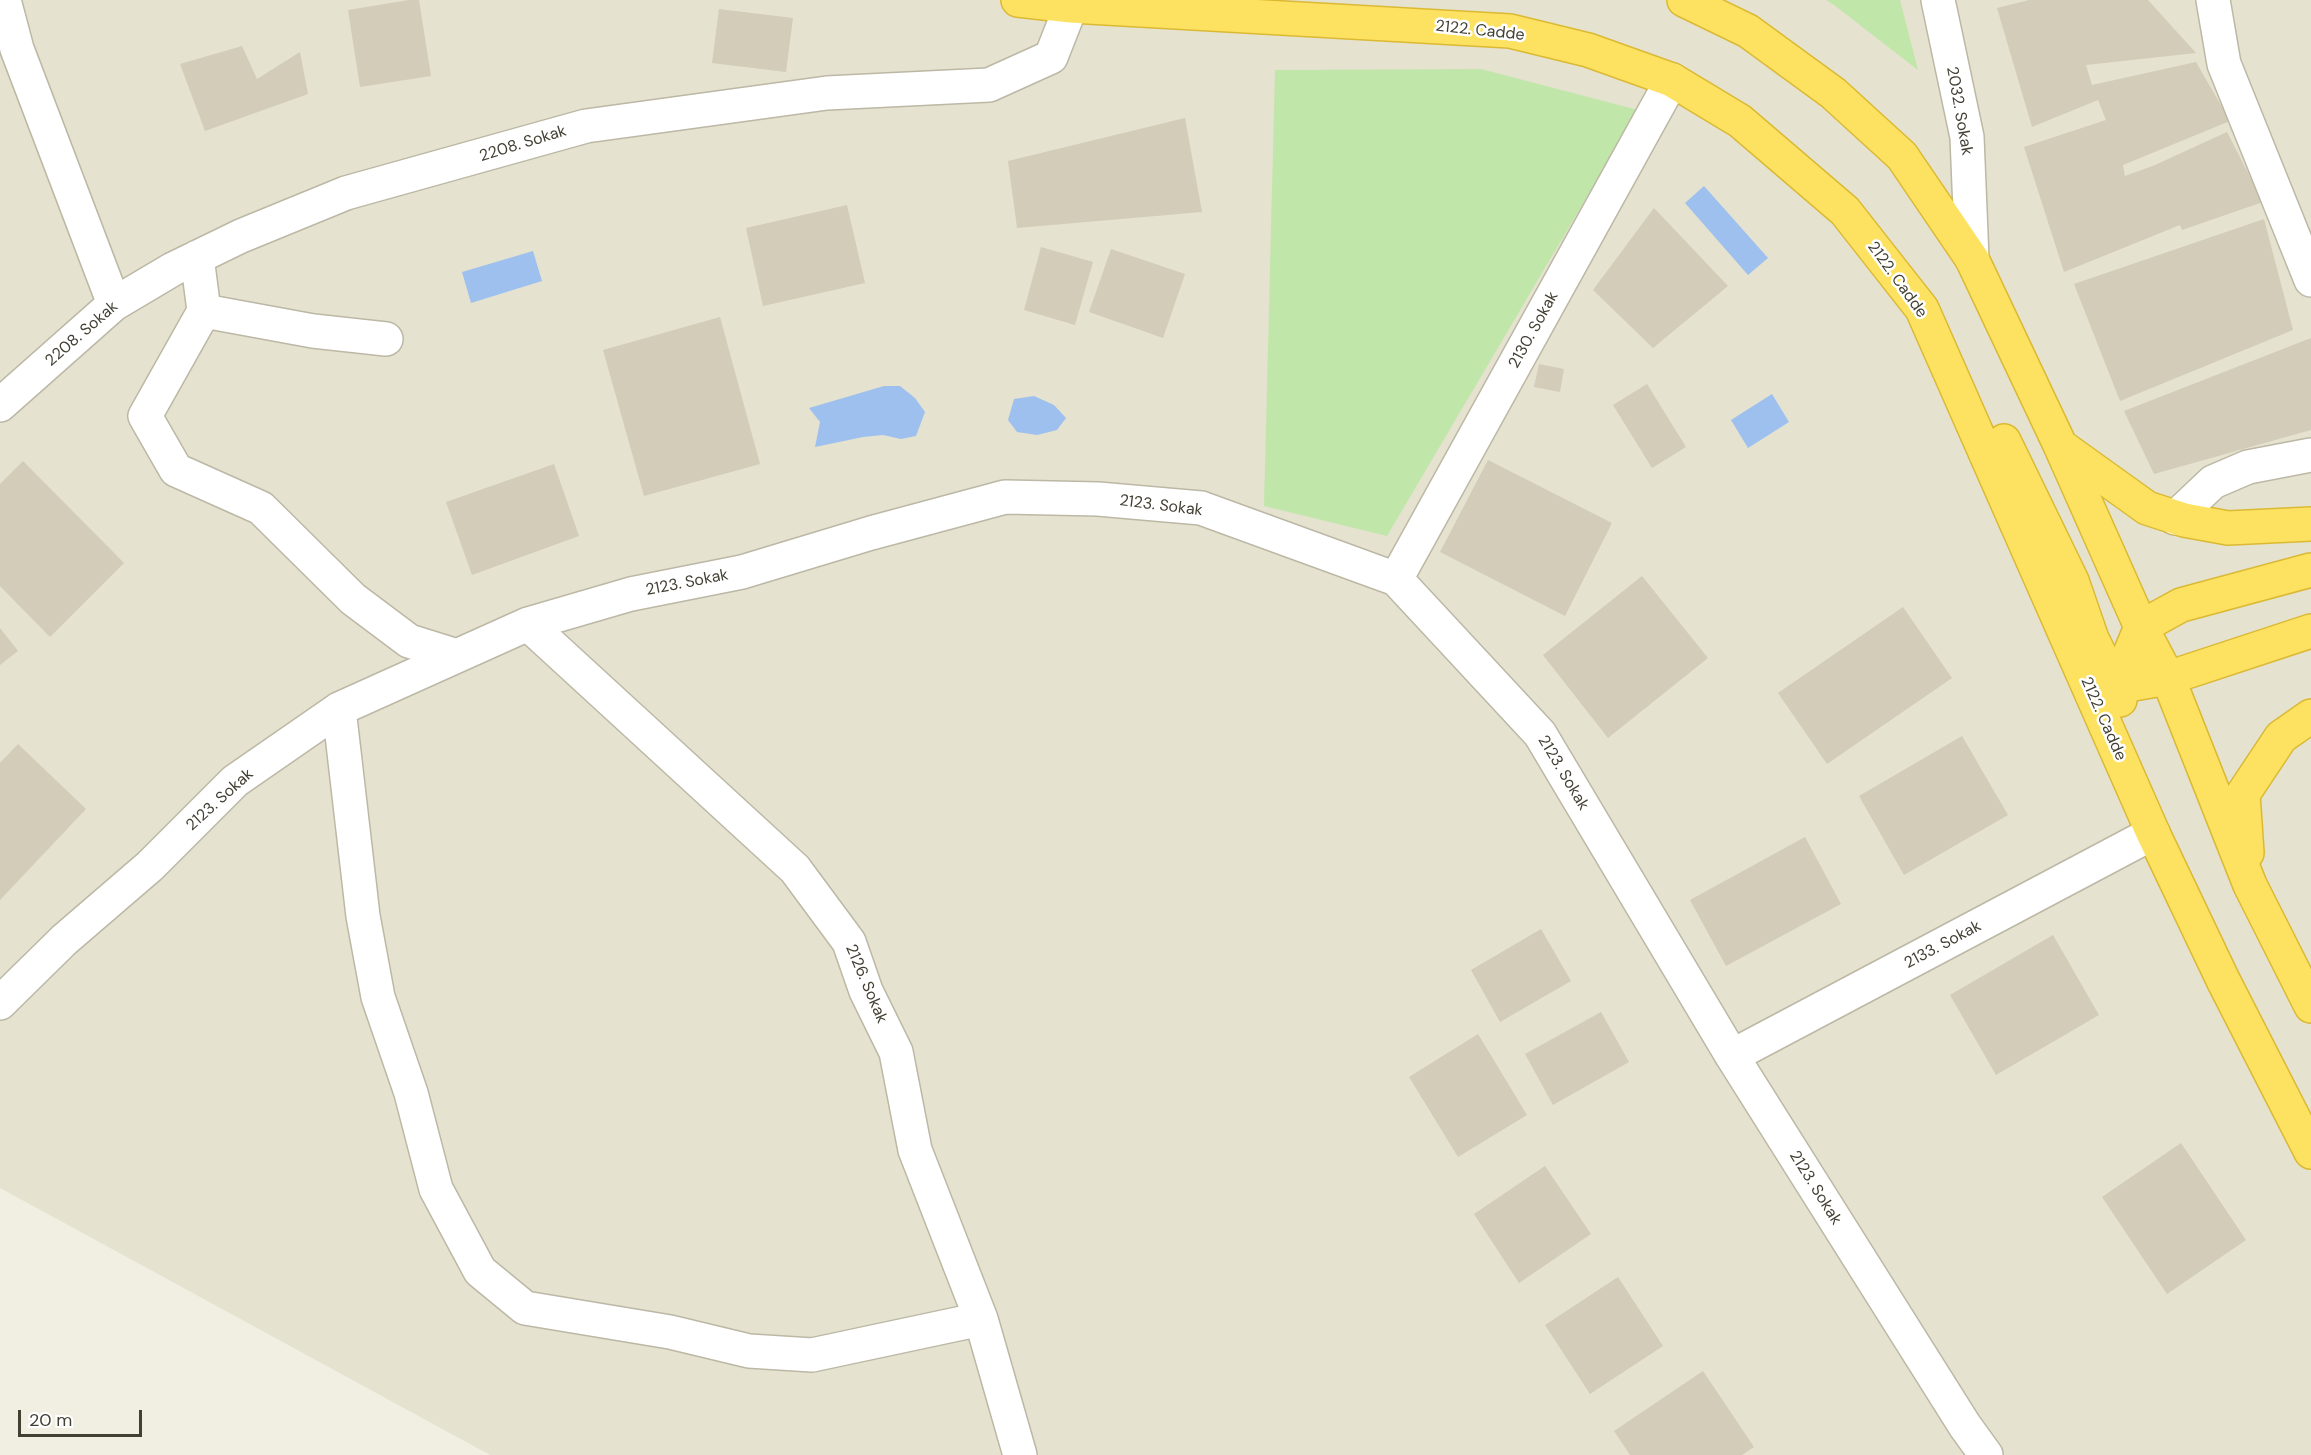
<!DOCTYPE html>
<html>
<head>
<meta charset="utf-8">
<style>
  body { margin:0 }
  #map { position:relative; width:2311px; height:1455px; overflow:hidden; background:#f1efe2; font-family:"DM Sans",sans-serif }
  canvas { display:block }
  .scale { position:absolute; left:18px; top:1410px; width:124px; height:27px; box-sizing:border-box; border:3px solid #423f33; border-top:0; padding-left:8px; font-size:18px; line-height:21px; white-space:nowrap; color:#423f33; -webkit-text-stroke:4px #fff; paint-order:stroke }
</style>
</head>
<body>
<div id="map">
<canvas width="2311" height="1455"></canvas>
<div class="scale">20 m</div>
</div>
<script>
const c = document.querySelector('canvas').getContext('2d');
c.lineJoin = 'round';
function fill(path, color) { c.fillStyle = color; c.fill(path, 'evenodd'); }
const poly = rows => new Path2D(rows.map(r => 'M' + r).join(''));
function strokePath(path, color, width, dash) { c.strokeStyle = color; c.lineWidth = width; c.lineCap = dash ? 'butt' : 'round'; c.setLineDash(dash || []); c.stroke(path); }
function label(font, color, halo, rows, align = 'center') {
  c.font = font + ' "DM Sans",sans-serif'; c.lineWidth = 5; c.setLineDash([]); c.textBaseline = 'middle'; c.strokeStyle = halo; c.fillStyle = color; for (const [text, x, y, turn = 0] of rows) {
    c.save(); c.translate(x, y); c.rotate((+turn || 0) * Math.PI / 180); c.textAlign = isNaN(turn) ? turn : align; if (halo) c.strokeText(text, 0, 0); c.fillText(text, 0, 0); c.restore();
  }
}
fill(poly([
  [0,0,2311,0,2311,1455,490,1455,0,1188]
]), '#e5e2d0');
fill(poly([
  [1826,0,1900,0,1918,70,1834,5],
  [1481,69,1638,110,1387,536,1264,506,1275,70]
]), '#c1e6aa');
fill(poly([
  [1704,186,1768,258,1748,275,1685,203],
  [533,251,542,281,471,303,462,272],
  [884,386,900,386,915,398,925,412,916,436,901,439,883,435,863,437,815,447,820,422,809,408],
  [1772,394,1789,422,1748,448,1731,420],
  [1034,396,1054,405,1066,418,1057,430,1037,435,1017,432,1008,420,1014,399]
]), '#9dc0ef');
fill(poly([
  [409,0,419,0,431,76,360,87,348,10],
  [2029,0,2148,0,2196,53,2086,65,2092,85,2196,62,2230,121,2123,165,2125,176,2155,165,2227,132,2263,202,2182,230,2180,225,2064,272,2024,147,2106,120,2098,100,2032,127,1997,8],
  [719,9,793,18,786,72,712,63],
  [242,46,257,79,300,52,308,94,205,131,180,64],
  [1185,118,1202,212,1017,228,1008,161],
  [847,205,865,283,763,306,746,228],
  [1654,208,1728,286,1653,348,1593,290],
  [2264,219,2293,330,2120,401,2074,284],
  [1041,247,1093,262,1075,325,1024,310],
  [1111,249,1185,274,1163,338,1089,312],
  [720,317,760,464,644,496,603,350],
  [2311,338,2311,430,2154,474,2124,411],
  [1539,364,1564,369,1560,392,1534,387],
  [1647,384,1686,447,1652,468,1613,405],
  [1488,460,1612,523,1565,616,1440,552],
  [23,461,124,563,50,637,0,586,0,484],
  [554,464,579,536,472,575,446,502],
  [1642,576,1708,658,1608,738,1543,655],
  [1903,607,1952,678,1827,764,1778,693],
  [0,628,18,651,0,665],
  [1962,736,2008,815,1904,875,1859,796],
  [18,744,86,809,0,900,0,763],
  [1805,837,1841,904,1726,966,1690,900],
  [1541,929,1571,981,1500,1022,1471,970],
  [2053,935,2099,1015,1996,1075,1950,995],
  [1601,1012,1629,1062,1553,1105,1525,1054],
  [1478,1034,1527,1115,1458,1157,1409,1077],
  [2181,1143,2246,1240,2167,1294,2102,1197],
  [1545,1166,1591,1234,1519,1283,1474,1214],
  [1618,1277,1663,1346,1590,1394,1545,1325],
  [1703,1371,1754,1447,1742,1455,1630,1455,1614,1431]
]), '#d2ccb8');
const minor = poly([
  [4,0,17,49,114,304],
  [1938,0,1967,137,1972,259],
  [2213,0,2224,64,2311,280],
  [197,257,204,311,313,331,386,339],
  [204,311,145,416,176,470,261,508,353,599,409,641,457,656],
  [0,405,114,304,173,269,241,236,346,193,586,126,827,93,989,85,1051,57,1071,6],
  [2175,518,2213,482,2248,467,2311,455],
  [1396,579,1672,80],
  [528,624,795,869,849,942,866,991,896,1052,915,1150,981,1319,1020,1455],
  [339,709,363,916,378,997,411,1093,436,1189,480,1271,525,1308,670,1332,749,1351,812,1355,981,1319],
  [0,1003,64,940,150,866,235,781,339,709,528,624,631,594,742,572,871,533,1005,497,1098,499,1201,508,1396,579,1540,734,1732,1056,1965,1426,1986,1455],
  [1732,1056,2153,833]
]);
const highway = poly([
  [1018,0,1071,6,1510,31,1588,50,1672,80,1740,121,1845,211,1922,309,2153,833,2223,980,2311,1152],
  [1684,0,1748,31,1833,93,1902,156,1972,259,2060,445,2141,627,2168,678,2250,885,2311,1006],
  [2004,441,2072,581,2092,639,2116,687,2168,678,2311,631],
  [2062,447,2147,508,2184,520,2228,528,2311,524],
  [2120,700,2116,687,2141,627,2181,605,2311,570],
  [2247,853,2243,794,2281,737,2311,716]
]);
strokePath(minor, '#bcb8a5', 36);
strokePath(highway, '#dbb932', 36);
strokePath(minor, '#fff', 33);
strokePath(highway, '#fde262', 33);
label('16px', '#423f33', '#fff', [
  ["2122. Cadde",1480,31,6],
  ["2032. Sokak",1959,111,80],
  ["2208. Sokak",523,144,-17],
  ["2122. Cadde",1897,280,54],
  ["2130. Sokak",1534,330,-61],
  ["2208. Sokak",82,334,-41],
  ["2123. Sokak",1161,506,7],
  ["2123. Sokak",687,583,-11],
  ["2122. Cadde",2103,719,66],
  ["2123. Sokak",1563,773,59],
  ["2123. Sokak",220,800,-42],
  ["2133. Sokak",1943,945,-28],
  ["2126. Sokak",866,984,67],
  ["2123. Sokak",1815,1188,58]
]);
</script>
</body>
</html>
